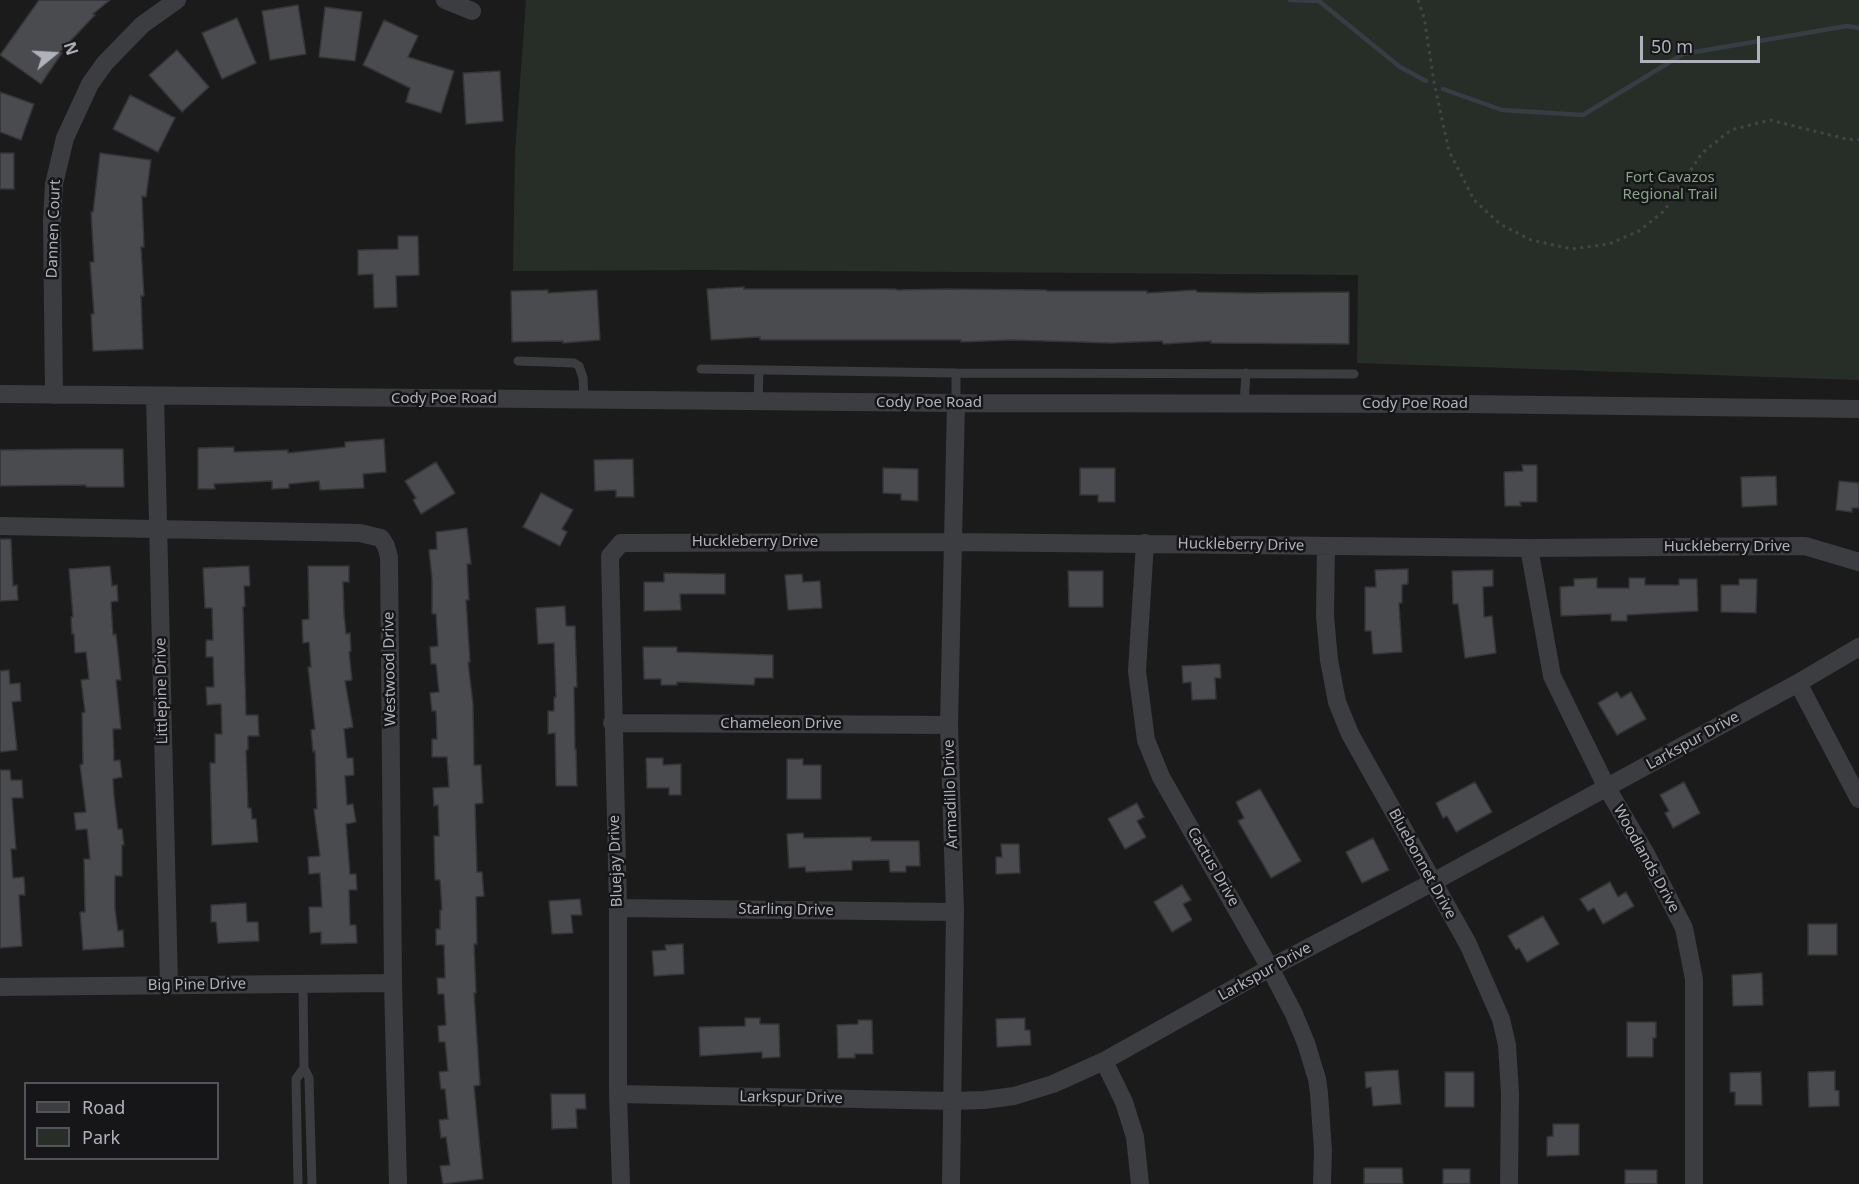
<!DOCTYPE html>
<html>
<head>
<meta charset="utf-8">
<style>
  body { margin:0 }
  #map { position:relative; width:1859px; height:1184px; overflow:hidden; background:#1b1b1c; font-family:"Noto Sans",sans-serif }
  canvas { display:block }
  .legend { position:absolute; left:24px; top:1082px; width:195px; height:78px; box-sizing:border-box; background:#161618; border:2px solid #535459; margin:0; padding:8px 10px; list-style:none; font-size:18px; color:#afb2bb }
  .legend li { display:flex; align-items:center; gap:12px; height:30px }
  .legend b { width:30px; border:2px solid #535459 }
  .north { position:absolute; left:24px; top:24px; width:60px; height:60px; -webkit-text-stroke:4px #161618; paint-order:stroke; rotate:72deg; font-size:16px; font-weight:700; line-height:24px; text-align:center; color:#afb2bb }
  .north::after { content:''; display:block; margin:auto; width:21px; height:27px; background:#afb2bb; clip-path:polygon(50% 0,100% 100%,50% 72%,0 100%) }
  .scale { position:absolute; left:1640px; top:36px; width:120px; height:27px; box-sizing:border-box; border:3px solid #afb2bb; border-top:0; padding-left:8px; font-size:18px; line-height:21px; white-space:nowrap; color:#afb2bb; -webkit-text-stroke:4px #161618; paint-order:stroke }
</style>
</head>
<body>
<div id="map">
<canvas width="1859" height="1184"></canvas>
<ul class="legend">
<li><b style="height:8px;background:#3c3d41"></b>Road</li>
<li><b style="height:16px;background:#272e28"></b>Park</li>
</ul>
<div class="north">N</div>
<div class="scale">50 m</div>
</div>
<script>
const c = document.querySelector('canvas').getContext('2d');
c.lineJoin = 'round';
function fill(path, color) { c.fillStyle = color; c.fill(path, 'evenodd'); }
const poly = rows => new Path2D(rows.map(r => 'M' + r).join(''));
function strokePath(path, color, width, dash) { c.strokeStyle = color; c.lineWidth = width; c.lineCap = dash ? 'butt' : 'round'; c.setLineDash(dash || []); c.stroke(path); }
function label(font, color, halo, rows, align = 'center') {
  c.font = font + ' "Noto Sans",sans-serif'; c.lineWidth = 5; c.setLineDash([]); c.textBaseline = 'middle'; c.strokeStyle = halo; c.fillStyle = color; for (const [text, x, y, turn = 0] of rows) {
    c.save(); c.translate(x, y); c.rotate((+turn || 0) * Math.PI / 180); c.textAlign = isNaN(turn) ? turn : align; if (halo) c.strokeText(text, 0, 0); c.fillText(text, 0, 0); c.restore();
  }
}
fill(poly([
  [526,0,1859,0,1859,380,1357,363,1358,275,705,270,513,271,515,152]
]), '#272e28');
strokePath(poly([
  [1290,0,1319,1,1400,67,1426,81],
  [1443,89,1502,110,1583,115,1683,54,1847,26,1859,28]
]), '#363d44', 4.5);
const building = poly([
  [39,0,110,0,93,14,95,15,60,52,62,53,41,84,0,55,39,0],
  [298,5,306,54,270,60,262,11,298,5],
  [325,7,362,12,355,61,319,57,325,7],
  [237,18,256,63,222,79,202,33,237,18],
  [384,20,418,36,408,57,454,71,441,113,406,102,410,88,363,65,384,20],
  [177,50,209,87,182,112,149,75,177,50],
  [500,71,503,121,466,124,463,73,500,71],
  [0,92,34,104,21,140,0,132,0,92],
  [130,95,175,118,158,152,113,129,130,95],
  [0,153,14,153,14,189,0,189,0,153],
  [100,153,151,160,146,197,142,196,144,247,141,247,144,296,141,296,143,349,93,351,91,314,94,314,90,262,94,262,91,212,93,212,100,153],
  [398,236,418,236,419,275,396,276,397,307,374,308,373,274,358,275,358,250,398,249,398,236],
  [744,287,744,289,896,289,896,290,946,289,1047,290,1047,291,1147,291,1147,293,1196,290,1197,292,1248,293,1349,292,1349,344,1211,343,1211,341,1163,344,1162,341,1111,343,1011,340,961,342,961,340,760,340,760,337,711,340,707,289,744,287],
  [548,290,548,293,597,290,600,340,563,343,563,341,512,342,511,291,548,290],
  [384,439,386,472,363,474,364,488,320,490,319,481,289,484,289,488,272,489,272,481,214,484,215,489,198,489,198,448,234,447,234,452,288,450,288,453,345,447,345,442,384,439],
  [70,449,123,449,124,487,86,487,86,485,0,486,0,450,70,449],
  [633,459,634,497,616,497,616,490,595,491,594,460,633,459],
  [436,462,455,493,421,514,413,500,416,498,405,481,436,462],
  [1522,465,1537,465,1537,502,1520,502,1521,506,1505,506,1504,472,1523,471,1522,465],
  [883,468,918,469,918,501,901,500,901,494,883,493,883,468],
  [1080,468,1115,468,1115,502,1098,502,1098,495,1080,495,1080,468],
  [1776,476,1777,505,1742,507,1741,477,1776,476],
  [1839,481,1859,483,1859,508,1852,508,1852,512,1836,510,1839,481],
  [541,493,573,510,562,529,567,532,560,546,523,527,541,493],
  [467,528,471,564,467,564,469,600,466,600,470,662,468,662,473,704,474,765,481,765,483,803,475,804,477,872,482,872,484,896,476,897,477,944,474,944,476,993,474,993,480,1085,474,1086,483,1179,443,1184,440,1166,450,1165,446,1137,441,1138,439,1120,448,1119,445,1089,441,1089,439,1072,448,1071,445,1042,439,1042,438,1026,446,1025,444,994,438,994,437,978,445,978,444,945,436,945,436,929,440,929,440,910,442,910,440,880,435,880,434,836,439,836,438,805,434,806,433,788,449,787,447,757,432,757,432,739,437,739,436,711,432,711,430,693,439,692,436,664,431,664,430,647,438,646,436,614,432,614,432,579,429,550,437,549,436,532,467,528],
  [0,539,11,539,13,586,17,585,18,600,0,601,0,539],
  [110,566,112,586,117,585,118,601,111,602,113,635,116,634,121,680,116,680,121,729,113,729,114,761,120,760,122,777,113,779,114,796,118,829,122,829,124,845,122,845,122,876,115,876,115,909,118,931,123,930,124,947,83,950,80,912,85,912,84,859,90,859,87,829,76,830,74,813,86,812,80,765,83,764,82,713,85,712,81,680,89,679,86,652,75,653,74,634,72,634,71,617,73,617,69,569,110,566],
  [249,566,250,586,244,586,245,606,243,607,246,715,258,715,259,736,248,736,248,750,246,750,248,808,251,808,252,819,256,819,258,842,212,845,210,763,215,763,215,734,222,734,221,704,207,705,206,687,214,687,213,657,206,657,206,640,213,640,212,608,205,608,203,568,249,566],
  [308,566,349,566,349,582,343,582,344,614,346,634,350,633,351,651,349,652,352,680,345,681,353,727,344,729,347,758,353,758,354,775,345,776,347,805,353,804,356,822,346,824,350,874,356,874,357,890,349,890,350,925,356,925,357,943,321,944,321,932,310,933,309,907,322,907,320,873,309,874,308,857,320,856,314,809,317,809,315,751,313,752,311,730,315,729,308,667,311,667,309,642,303,643,302,620,309,619,308,566],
  [1408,569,1408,584,1402,585,1402,603,1399,603,1402,652,1373,654,1371,631,1365,631,1365,587,1376,587,1375,570,1408,569],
  [1493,570,1493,586,1483,587,1484,617,1492,616,1496,653,1465,658,1458,604,1453,604,1452,571,1493,570],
  [1068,571,1103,571,1103,607,1069,607,1068,571],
  [664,573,725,574,725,594,680,594,681,610,644,611,644,582,664,582,664,573],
  [802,574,803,582,820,581,822,608,788,610,785,575,802,574],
  [1597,578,1597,588,1629,588,1629,578,1645,578,1645,585,1679,585,1679,579,1697,579,1698,611,1627,615,1627,621,1611,621,1611,614,1561,616,1560,587,1574,586,1574,579,1597,578],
  [1739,579,1757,579,1756,613,1721,612,1721,585,1739,585,1739,579],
  [565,606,566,626,575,626,577,687,574,687,575,749,576,749,577,786,556,786,555,733,548,734,548,711,554,711,554,697,556,697,554,643,538,644,536,608,565,606],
  [643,647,677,647,677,652,773,655,773,678,755,678,754,685,677,682,677,685,661,685,661,679,644,679,643,647],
  [1220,664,1221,678,1215,678,1216,699,1192,700,1191,682,1183,683,1182,666,1220,664],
  [9,670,10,684,20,683,21,701,12,702,17,750,0,752,0,671,9,670],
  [1617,692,1621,698,1631,692,1646,719,1617,735,1598,703,1617,692],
  [646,758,663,758,663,765,681,764,681,795,669,795,669,788,647,788,646,758],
  [787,759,803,759,803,765,821,765,821,799,787,799,787,759],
  [0,770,10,770,11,780,22,780,23,798,12,798,16,849,11,849,13,878,24,877,25,895,19,895,22,946,0,948,0,770],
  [1475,782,1492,812,1456,832,1447,816,1443,818,1436,803,1475,782],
  [1684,782,1700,813,1673,828,1665,813,1669,811,1660,795,1684,782],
  [1260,789,1301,861,1271,878,1238,821,1244,818,1236,802,1260,789],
  [1137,803,1144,817,1137,821,1146,837,1125,849,1108,819,1137,803],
  [803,833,804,838,871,837,871,841,919,841,920,866,906,866,906,872,890,872,889,860,852,861,852,870,806,872,805,867,789,868,787,834,803,833],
  [1373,838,1389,870,1362,883,1346,852,1373,838],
  [1001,844,1019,844,1020,873,996,874,996,857,1002,857,1001,844],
  [1610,882,1618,897,1626,892,1634,906,1603,924,1594,908,1588,911,1580,899,1610,882],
  [1182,885,1191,900,1183,904,1192,920,1172,932,1154,902,1182,885],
  [580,899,582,915,571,915,573,933,552,934,549,901,580,899],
  [246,903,247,922,258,922,259,941,218,943,216,922,211,922,211,905,246,903],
  [1543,916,1559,944,1527,962,1519,948,1516,950,1508,936,1543,916],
  [1808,924,1837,924,1837,955,1808,955,1808,924],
  [683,944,684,974,654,976,652,951,666,950,665,945,683,944],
  [1762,973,1763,1005,1733,1006,1732,975,1762,973],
  [745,1018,760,1018,760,1024,779,1024,780,1057,762,1058,762,1052,700,1056,699,1027,745,1026,745,1018],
  [1025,1018,1025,1030,1030,1030,1031,1045,997,1047,996,1019,1025,1018],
  [858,1020,872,1020,873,1054,855,1054,855,1058,838,1058,837,1025,858,1024,858,1020],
  [1627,1022,1656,1022,1656,1038,1653,1038,1653,1057,1627,1057,1627,1022],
  [1398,1070,1401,1104,1373,1106,1371,1087,1366,1088,1365,1072,1398,1070],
  [1835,1071,1835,1090,1839,1091,1839,1106,1809,1107,1808,1072,1835,1071],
  [1445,1072,1474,1072,1474,1107,1445,1107,1445,1072],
  [1761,1072,1762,1105,1735,1105,1735,1092,1730,1092,1730,1073,1761,1072],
  [551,1094,585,1094,586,1109,576,1109,577,1128,552,1129,551,1094],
  [1553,1124,1579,1124,1579,1155,1547,1156,1547,1137,1553,1136,1553,1124],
  [1364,1168,1402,1168,1403,1184,1364,1184,1364,1168],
  [1443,1169,1470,1169,1470,1184,1443,1184,1443,1169],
  [1625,1170,1657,1170,1657,1184,1625,1184,1625,1170]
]);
fill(building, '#4a4b4f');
strokePath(building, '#353538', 1.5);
strokePath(poly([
  [1418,0,1424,17,1434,82,1449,151,1474,200,1500,224,1531,240,1572,249,1609,244,1639,231,1664,211,1702,153,1731,130,1770,120,1846,139,1859,140]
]), '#424448', 3, [3, 4.5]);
strokePath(poly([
  [518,361,574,363,579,366,583,378,584,400],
  [701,369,956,373],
  [758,402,759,370],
  [956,403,956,373,1354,374],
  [1244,404,1246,373],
  [303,984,304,1068,309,1078,312,1184],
  [298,1184,296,1079,304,1068]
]), '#3c3d41', 9);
strokePath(poly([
  [445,0,472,11],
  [0,394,956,403,1465,404,1859,409],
  [54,395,52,220,54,184,65,138,90,84,105,63,142,25,177,0],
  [155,396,169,985],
  [0,526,360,533,381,538,386,546,389,557,393,983,398,1184],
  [1145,543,1137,671,1146,740,1161,777,1270,968,1294,1014,1306,1043,1317,1079,1319,1093,1323,1151,1322,1184],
  [1326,546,1325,616,1329,660,1337,702,1350,734,1468,944,1501,1019,1507,1045,1510,1093,1509,1184],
  [1529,548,1552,676,1607,788,1646,854,1684,928,1694,979,1694,1184],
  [1798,683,1859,799],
  [612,723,949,725],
  [618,908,955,912],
  [0,987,393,983],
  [1104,1061,1124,1102,1135,1137,1140,1184],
  [618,1094,952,1101,984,1100,1014,1096,1053,1084,1104,1061,1270,968,1433,882,1798,683,1859,647],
  [621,1184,618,1094,618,908,610,556,621,543,951,542,1529,548,1805,546,1859,562],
  [951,1184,955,912,949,725,956,403]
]), '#3c3d41', 18);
label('15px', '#88a38a', '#161618', [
  ["Fort Cavazos",1670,178],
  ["Regional Trail",1670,195]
]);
label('15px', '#afb2bb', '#161618', [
  ["Dannen Court",54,229,-88],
  ["Cody Poe Road",444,399],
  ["Cody Poe Road",929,403],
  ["Cody Poe Road",1415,404],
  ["Huckleberry Drive",755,542],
  ["Huckleberry Drive",1241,545,1],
  ["Huckleberry Drive",1727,547],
  ["Westwood Drive",390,669,-91],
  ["Littlepine Drive",162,691,-91],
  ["Chameleon Drive",781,724],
  ["Larkspur Drive",1693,741,-29],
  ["Armadillo Drive",951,794,-92],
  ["Woodlands Drive",1646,859,61],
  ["Bluejay Drive",616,861,-92],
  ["Bluebonnet Drive",1422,864,61],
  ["Cactus Drive",1213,867,60],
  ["Starling Drive",786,910,1],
  ["Larkspur Drive",1265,972,-29],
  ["Big Pine Drive",197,985,-1],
  ["Larkspur Drive",791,1098,1]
]);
</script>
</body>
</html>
